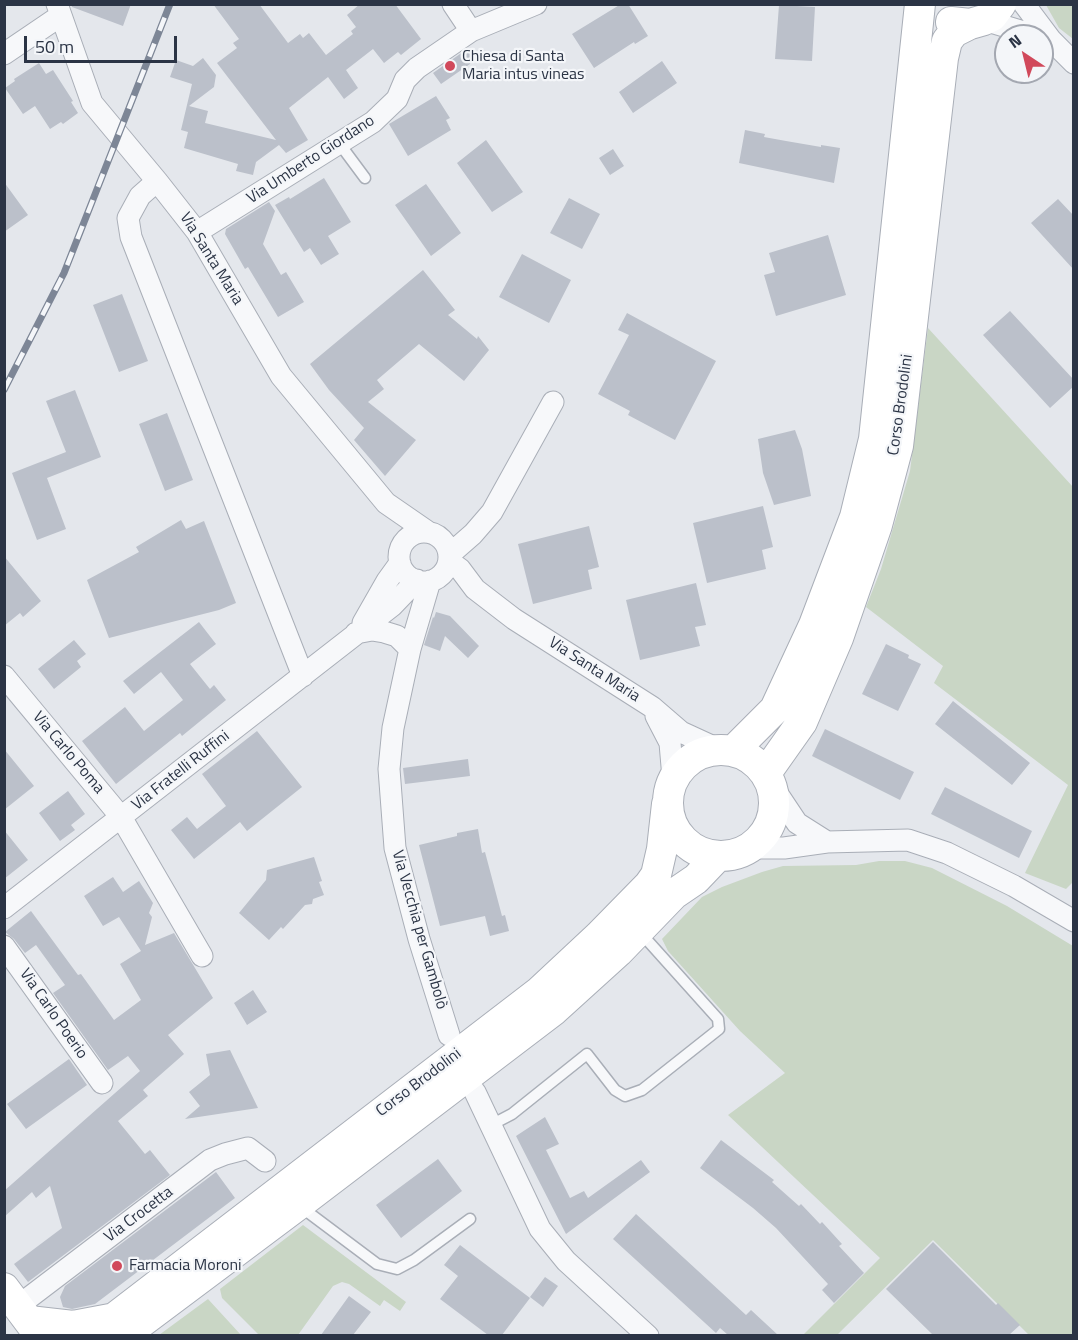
<!DOCTYPE html>
<html>
<head>
<meta charset="utf-8">
<style>
  body { margin:0 }
  #map { position:relative; width:1078px; height:1340px; overflow:hidden; background:#e4e7ec; font-family:"Titillium Web",sans-serif }
  canvas { display:block }
  .frame { position:absolute; inset:0; border:6px solid #2b3445; pointer-events:none }
  .north { position:absolute; left:994px; top:24px; width:60px; height:60px; box-sizing:border-box; background:#f4f6f9; border:2px solid #a4a8b1; border-radius:50%; rotate:325deg; font-size:16px; font-weight:700; line-height:24px; text-align:center; color:#2b3445 }
  .north::after { content:''; display:block; margin:auto; width:21px; height:27px; background:#d1495b; clip-path:polygon(50% 0,100% 100%,50% 72%,0 100%) }
  .scale { position:absolute; left:24px; top:36px; width:153px; height:27px; box-sizing:border-box; border:3px solid #2b3445; border-top:0; padding-left:8px; font-size:18px; line-height:21px; white-space:nowrap; color:#2b3445; -webkit-text-stroke:4px #f4f6f9; paint-order:stroke }
</style>
</head>
<body>
<div id="map">
<canvas width="1078" height="1340"></canvas>
<div class="frame"></div>
<div class="north">N</div>
<div class="scale">50 m</div>
</div>
<script>
const c = document.querySelector('canvas').getContext('2d');
c.lineJoin = 'round';
function fill(path, color) { c.fillStyle = color; c.fill(path, 'evenodd'); }
const poly = rows => new Path2D(rows.map(r => 'M' + r).join(''));
function strokePath(path, color, width, dash) { c.strokeStyle = color; c.lineWidth = width; c.lineCap = dash ? 'butt' : 'round'; c.setLineDash(dash || []); c.stroke(path); }
function label(font, color, halo, rows, align = 'center') {
  c.font = font + ' "Titillium Web",sans-serif'; c.lineWidth = 4.5; c.setLineDash([]); c.textBaseline = 'middle'; c.strokeStyle = halo; c.fillStyle = color; for (const [text, x, y, turn = 0] of rows) {
    c.save(); c.translate(x, y); c.rotate((+turn || 0) * Math.PI / 180); c.textAlign = isNaN(turn) ? turn : align; if (halo) c.strokeText(text, 0, 0); c.fillText(text, 0, 0); c.restore();
  }
}
fill(poly([
  [1046,5,1073,5,1073,39,1059,28],
  [928,328,1073,487,1074,881,1066,889,1025,873,1068,785,934,683,943,666,866,607,881,569,910,471],
  [879,861,905,861,932,868,1007,906,1073,946,1073,1335,1029,1335,933,1240,837,1335,803,1335,880,1258,728,1115,785,1073,740,1031,668,951,662,939,702,897,722,887,762,872,783,866,856,865],
  [303,1225,406,1302,400,1311,384,1300,380,1306,349,1284,342,1282,333,1286,298,1335,259,1335,222,1298,220,1289],
  [208,1299,241,1335,159,1335]
]), '#c9d6c5');
fill(poly([
  [71,4,131,4,123,26,72,7],
  [213,4,259,4,288,43,300,34,303,38,309,33,326,55,353,34,351,31,356,27,347,15,360,4,395,4,421,39,401,55,398,52,384,63,373,49,346,70,358,88,344,99,328,77,289,108,308,140,286,153,279,145,256,162,253,175,236,171,238,164,184,148,188,132,181,130,192,84,170,77,176,60,193,66,203,58,216,75,214,87,189,106,208,111,205,123,276,140,217,63,237,48,233,43,239,39],
  [621,4,628,4,648,36,635,44,634,42,594,68,572,34],
  [779,5,815,7,812,61,775,59],
  [467,49,471,55,470,64,441,84,433,73],
  [662,61,677,83,633,113,619,92],
  [39,63,46,74,53,70,73,101,71,102,78,113,63,124,61,122,50,129,35,106,23,114,5,88,15,81,14,79],
  [436,96,450,118,446,120,451,130,408,156,389,124],
  [745,130,765,134,764,137,786,141,821,147,821,145,840,148,834,183,739,163],
  [486,140,523,192,492,212,457,163],
  [613,149,624,166,610,175,599,158],
  [324,178,351,222,328,236,339,254,321,265,310,248,304,252,275,205,289,197,290,199],
  [4,182,28,215,4,232],
  [426,184,461,233,431,256,395,205],
  [569,198,600,214,582,249,550,233],
  [1058,199,1074,216,1074,270,1031,223],
  [269,202,275,211,263,244,281,275,286,272,304,302,278,317,248,267,245,269,225,234,226,229],
  [828,235,846,295,776,316,764,275,775,272,769,253],
  [522,254,571,280,549,323,499,297],
  [423,270,455,310,448,315,477,339,478,336,489,350,464,381,419,344,377,380,384,389,368,402,416,440,385,476,354,440,364,428,329,390,310,364],
  [122,294,148,361,119,372,93,305],
  [1010,311,1074,380,1074,386,1050,408,983,335],
  [627,313,716,361,675,440,628,415,630,411,598,394,629,335,618,330],
  [75,390,101,457,47,478,66,529,37,540,12,473,66,452,46,401],
  [167,413,193,480,165,491,139,424],
  [795,430,802,449,811,496,774,505,763,473,758,439],
  [763,506,773,547,762,550,766,569,707,583,693,523],
  [181,520,186,529,204,521,236,603,219,610,109,638,87,580,139,552,136,547],
  [589,526,599,567,588,570,592,589,533,604,518,544],
  [4,556,41,601,23,617,20,613,4,626],
  [696,583,706,625,695,627,700,646,640,660,626,600],
  [436,612,450,616,479,646,468,658,445,636,440,651,424,645,433,617,434,618],
  [199,622,216,644,190,664,210,689,214,685,226,700,182,736,180,733,116,784,82,741,125,707,144,731,183,700,161,672,134,694,123,681],
  [74,640,86,654,77,661,81,667,54,689,38,669],
  [886,644,909,655,908,658,921,664,898,711,862,694],
  [953,701,1030,763,1012,785,935,724],
  [825,729,914,772,900,800,812,756],
  [257,731,302,787,247,831,240,822,194,859,171,830,187,817,197,829,226,806,202,774],
  [4,749,34,786,4,810],
  [468,759,470,776,405,784,403,768],
  [945,787,1032,831,1019,858,931,814],
  [68,791,85,814,71,825,75,830,60,841,39,813],
  [478,829,482,853,485,852,502,916,505,915,509,931,490,936,485,916,440,926,419,845,457,836,457,833],
  [4,830,28,860,4,879],
  [314,857,322,881,319,882,324,895,313,899,312,904,305,905,283,929,281,927,269,940,239,913,266,880,267,870],
  [113,877,123,892,139,881,153,903,149,913,152,917,145,945,174,933,213,998,168,1035,184,1054,143,1090,148,1096,118,1121,145,1154,150,1150,170,1175,28,1282,14,1264,62,1228,50,1186,36,1198,32,1192,4,1217,4,1191,140,1071,128,1056,108,1070,53,993,65,985,36,945,25,953,14,939,5,932,31,911,78,975,81,974,114,1020,141,1000,120,964,141,951,119,917,103,926,84,896],
  [253,990,267,1012,247,1025,234,1003],
  [230,1050,258,1108,185,1119,200,1106,189,1092,210,1075,206,1054],
  [69,1059,87,1085,26,1129,7,1104],
  [545,1117,559,1144,546,1150,570,1198,584,1191,588,1198,641,1160,650,1172,566,1234,516,1136],
  [721,1140,774,1180,772,1182,799,1206,801,1204,820,1224,822,1222,842,1244,839,1246,864,1273,834,1303,822,1290,828,1284,776,1228,753,1208,700,1168],
  [438,1159,462,1191,401,1238,376,1205],
  [216,1172,235,1198,95,1304,72,1309,63,1307,60,1297,65,1286],
  [636,1214,746,1315,751,1310,778,1335,728,1335,720,1328,716,1333,613,1239],
  [933,1242,996,1305,998,1303,1020,1325,1009,1335,933,1335,886,1289],
  [460,1245,530,1298,502,1335,488,1335,440,1299,458,1276,444,1265],
  [545,1277,558,1286,543,1307,530,1297],
  [349,1296,371,1312,353,1335,321,1335]
]), '#bbc0ca');
const service = poly([
  [339,143,365,178],
  [491,1125,512,1114,587,1054,615,1090,625,1096,642,1090,719,1029,718,1019,639,931],
  [301,1207,377,1264,397,1269,414,1260,470,1219]
]);
const minor = poly([
  [57,4,92,103,157,181,197,232,281,376,386,503,428,532],
  [453,4,471,31],
  [1024,4,1051,40,1074,63],
  [984,20,1037,36],
  [4,54,60,16],
  [157,181,140,196,128,218,131,237,303,676],
  [197,232,373,122,397,99,405,80,417,68,471,31,536,4],
  '399 557a25 25 0 1 1 50 0a25 25 0 1 1-50 0Z',
  [449,555,473,534,492,512,553,402],
  [449,561,460,569,475,589,514,619,652,707,681,732,718,749],
  [430,581,410,649,393,728,389,769,395,848,419,939,449,1035],
  [363,623,387,581,400,563],
  [356,633,372,630,384,632,397,636,410,649],
  [4,676,121,817,202,956],
  [656,716,670,743,673,778],
  [773,787,797,823,827,842],
  [750,848,784,848,827,842,908,840,947,853,1014,886,1074,921],
  [4,908,392,606,417,580],
  [4,946,102,1083],
  [475,1092,540,1229,566,1261,648,1336],
  [18,1306,210,1160,225,1154,248,1148,265,1161]
]);
const secondary = poly([
  [951,22,970,24,984,20,992,16,1001,4],
  [734,750,775,709,814,625,855,517,874,439,920,4],
  '668 803a53 53 0 1 1 106 0a53 53 0 1 1-106 0Z',
  [766,773,802,722,838,638,877,525,898,446,943,58,947,41,954,32,970,24],
  [4,1288,40,1336],
  [29,1321,73,1326,110,1319],
  [91,1336,539,992,599,936,649,885,656,875,662,849,667,804],
  [123,1336,298,1205,554,1010,618,952,674,894,696,879,717,857]
]);
strokePath(service, '#a9aeb7', 13);
strokePath(minor, '#a9aeb7', 23);
strokePath(secondary, '#a9aeb7', 32);
strokePath(service, '#f7f8fa', 10);
strokePath(minor, '#f7f8fa', 21);
strokePath(secondary, '#fff', 30);
const rail = poly([
  [4,390,64,273,170,4]
]);
strokePath(rail, '#7d8696', 7);
strokePath(rail, '#f4f6f9', 4.5, [14]);
for (const [x, y, r, color] of [
  [450,66,6,"#d1495b"],
  [117,1266,6,"#d1495b"]
]) { const dot = new Path2D(); dot.arc(x, y, r, 0, 2 * Math.PI); c.fillStyle = color; c.fill(dot); strokePath(dot, '#f4f6f9', 2); }
label('16px', '#2b3445', '#f4f6f9', [
  ["Chiesa di Santa",462,57],
  ["Maria intus vineas",462,75],
  ["Farmacia Moroni",129,1266]
], 'left');
label('16px', '#2b3445', '#f4f6f9', [
  ["Via Umberto Giordano",311,160,-33],
  ["Via Santa Maria",211,259,58],
  ["Corso Brodolini",901,405,-82],
  ["Via Santa Maria",594,670,33],
  ["Via Carlo Poma",68,753,50],
  ["Via Fratelli Ruffini",181,771,-38],
  ["Via Vecchia per Gambolò",419,930,74],
  ["Via Carlo Poerio",53,1014,55],
  ["Corso Brodolini",419,1083,-37],
  ["Via Crocetta",139,1215,-37]
]);
</script>
</body>
</html>
